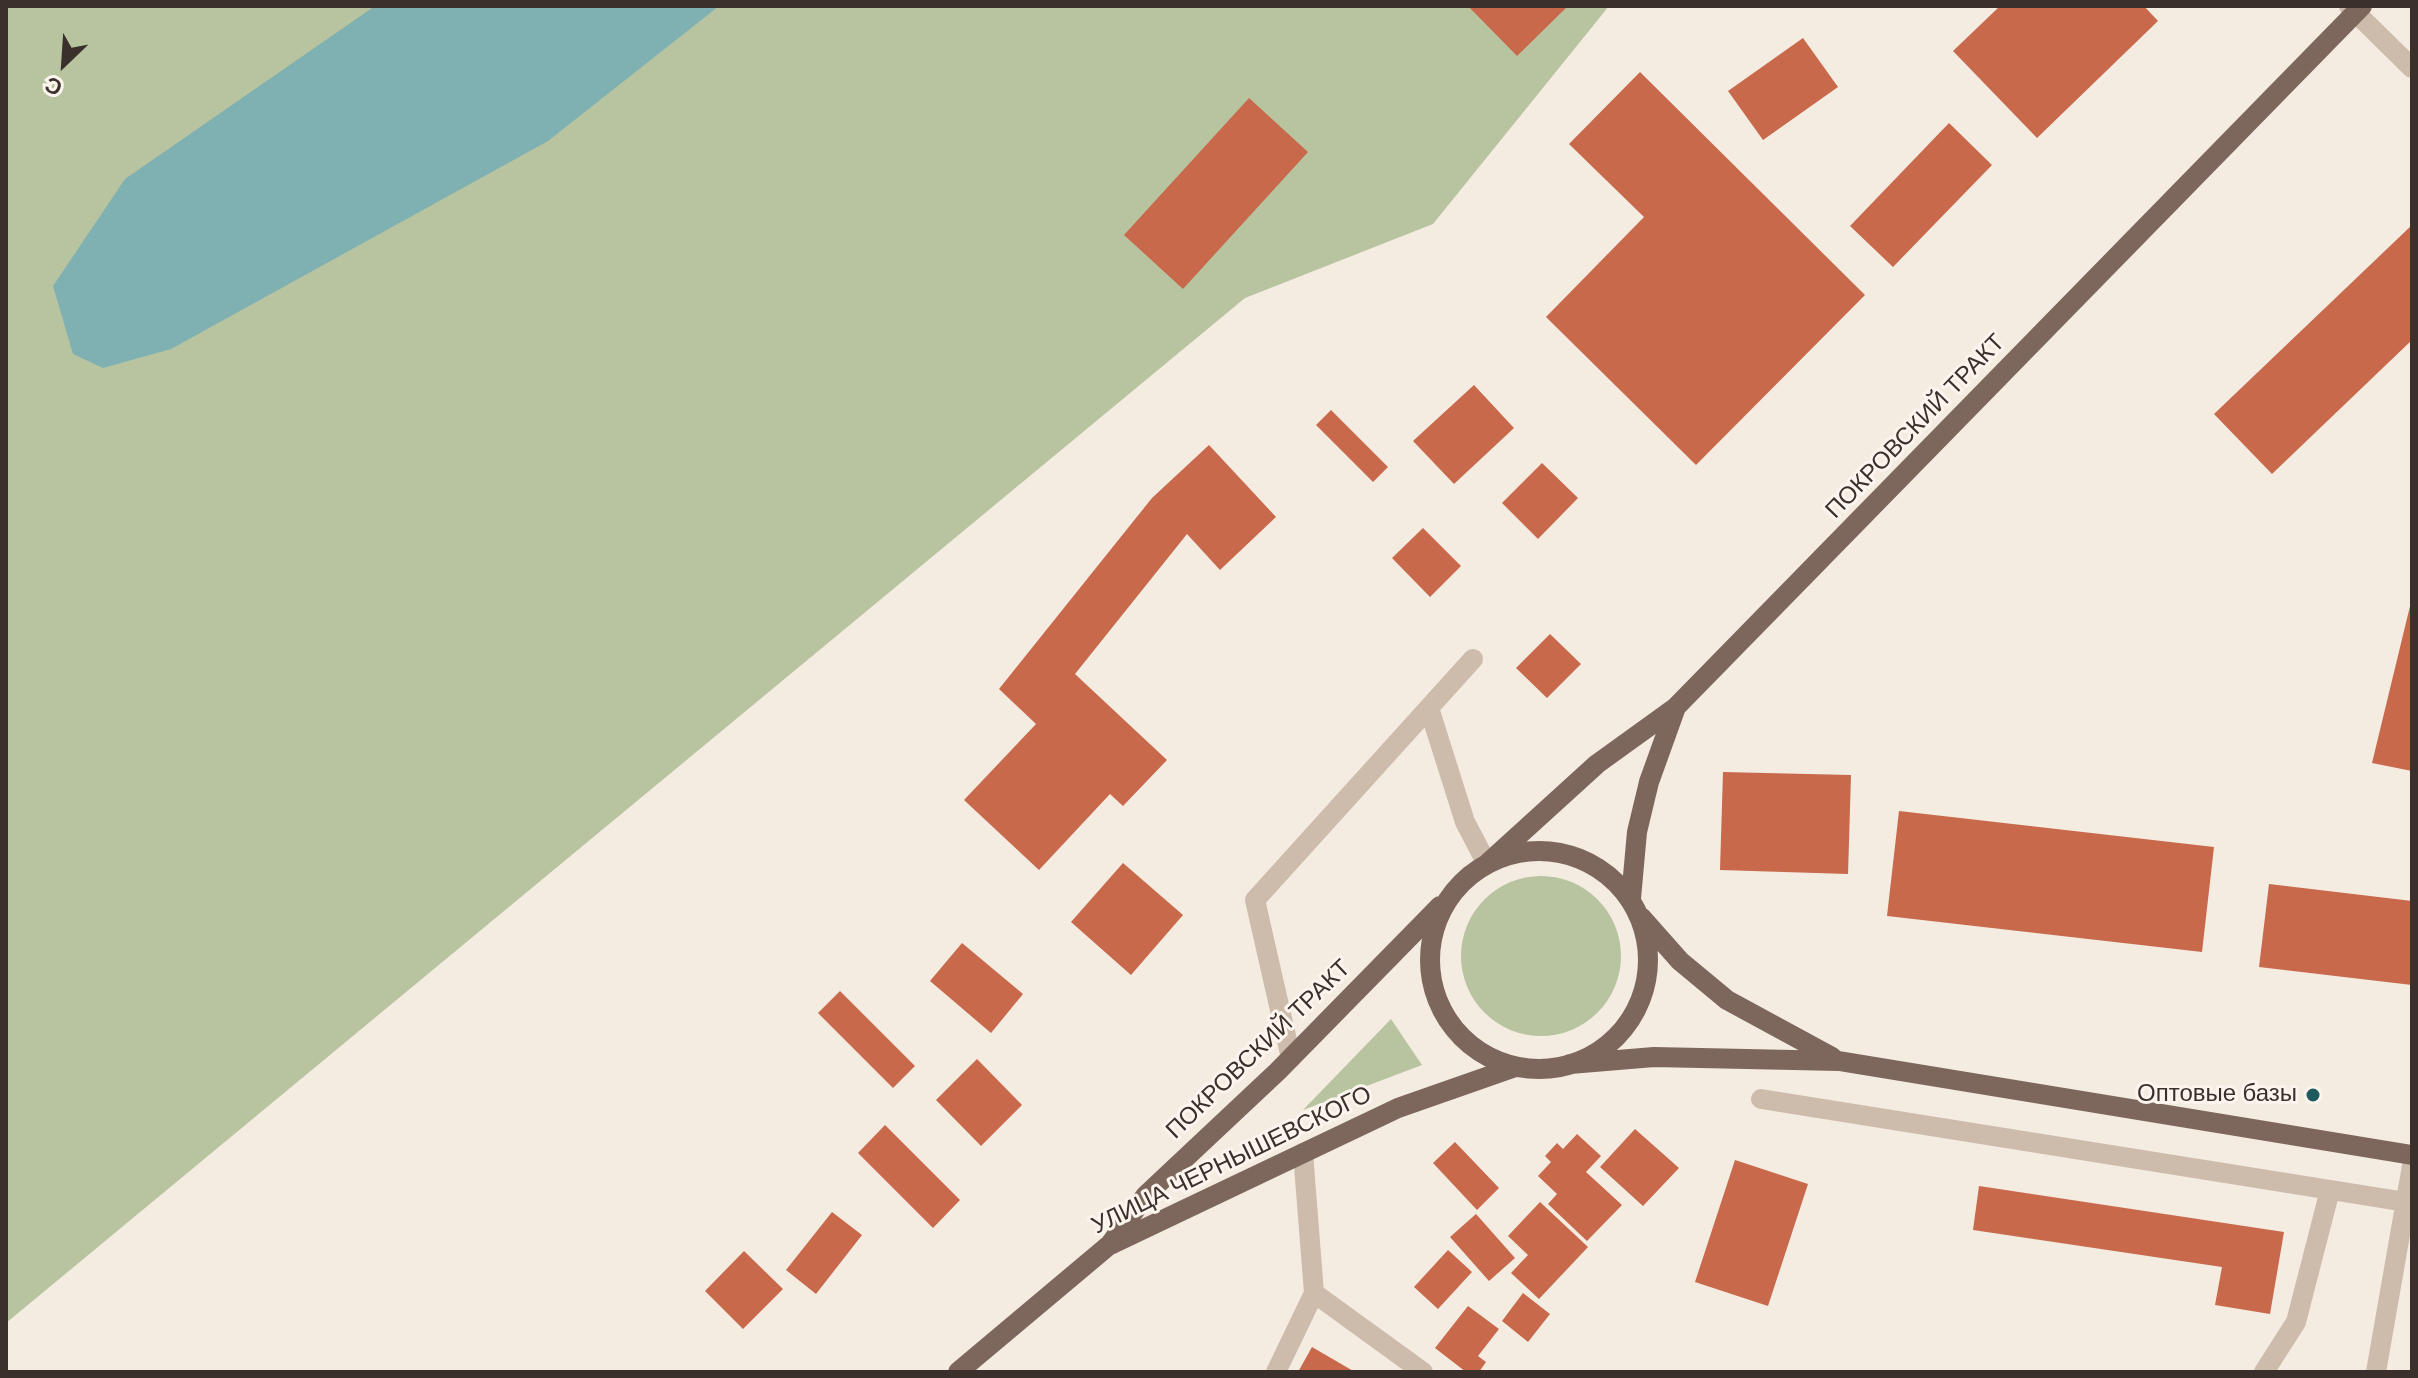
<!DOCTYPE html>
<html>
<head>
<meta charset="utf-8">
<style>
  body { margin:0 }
  #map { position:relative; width:2418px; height:1378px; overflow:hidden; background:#f4ebe1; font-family:"DM Sans",sans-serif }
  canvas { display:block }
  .frame { position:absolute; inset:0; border:8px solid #3b302b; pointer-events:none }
  .north { position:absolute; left:24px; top:24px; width:80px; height:80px; -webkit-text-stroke:6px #fbf5ee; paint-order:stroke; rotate:205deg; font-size:22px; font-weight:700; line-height:32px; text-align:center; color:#3b302b }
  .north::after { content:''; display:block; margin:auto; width:28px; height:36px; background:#3b302b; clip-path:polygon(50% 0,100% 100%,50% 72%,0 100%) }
</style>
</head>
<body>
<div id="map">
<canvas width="2418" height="1378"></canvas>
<div class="frame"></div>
<div class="north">С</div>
</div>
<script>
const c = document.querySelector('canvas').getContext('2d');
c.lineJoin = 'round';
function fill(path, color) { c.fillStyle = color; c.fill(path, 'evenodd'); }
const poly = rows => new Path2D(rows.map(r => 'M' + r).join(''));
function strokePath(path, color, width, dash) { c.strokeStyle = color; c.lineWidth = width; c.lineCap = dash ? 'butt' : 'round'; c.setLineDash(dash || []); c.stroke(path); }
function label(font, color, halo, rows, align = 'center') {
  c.font = font + ' "DM Sans",sans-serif'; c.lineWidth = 6; c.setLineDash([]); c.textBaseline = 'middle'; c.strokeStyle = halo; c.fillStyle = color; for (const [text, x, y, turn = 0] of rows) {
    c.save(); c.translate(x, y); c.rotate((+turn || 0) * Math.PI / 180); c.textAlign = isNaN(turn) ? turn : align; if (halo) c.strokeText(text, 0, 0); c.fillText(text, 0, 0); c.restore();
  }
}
fill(poly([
  [6,6,1609,6,1433,224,1245,298,6,1323],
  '1461 956a80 80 0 1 1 160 0a80 80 0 1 1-160 0Z',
  [1391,1019,1422,1065,1303,1110]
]), '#b8c4a0');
fill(poly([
  [375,6,719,6,548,141,171,349,103,368,73,354,53,286,125,179]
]), '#7fb0b2');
fill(poly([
  [1468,6,1568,6,1517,56],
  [2000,6,2144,6,2158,21,2037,138,1953,51],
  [1803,38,1838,87,1763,140,1728,91],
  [1640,72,1865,295,1696,465,1546,317,1644,217,1569,144],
  [1249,98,1308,152,1183,289,1124,235],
  [1949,123,1992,165,1893,267,1850,226],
  [2412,225,2412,340,2272,474,2214,414],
  [1474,385,1514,428,1454,484,1413,441],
  [1331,410,1388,467,1373,482,1316,425],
  [1209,445,1276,517,1220,570,1187,534,1075,674,1167,760,1123,806,1110,794,1039,870,964,800,1036,724,999,689,1152,498],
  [1542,463,1578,498,1538,539,1502,503],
  [1423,528,1461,566,1430,597,1392,558],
  [2411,602,2412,602,2412,771,2372,763],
  [1550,634,1581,664,1547,698,1516,668],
  [1723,772,1851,775,1848,874,1720,870],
  [1899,811,2214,847,2202,952,1887,916],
  [1123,863,1183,915,1131,975,1071,922],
  [2269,884,2412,901,2412,985,2259,967],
  [962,943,1023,994,991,1033,930,981],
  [840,991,915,1066,893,1088,818,1013],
  [977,1059,1022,1105,981,1146,936,1100],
  [885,1125,960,1200,933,1228,858,1153],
  [1635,1129,1679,1168,1643,1206,1600,1167],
  [1577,1134,1601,1156,1586,1172,1622,1205,1587,1241,1548,1204,1557,1194,1538,1176,1551,1162,1545,1156,1557,1143,1563,1149],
  [1455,1142,1499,1188,1477,1210,1433,1163],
  [1735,1160,1808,1184,1768,1306,1695,1282],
  [1979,1186,2284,1232,2270,1314,2215,1305,2222,1267,1973,1230],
  [1540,1202,1588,1247,1539,1299,1511,1273,1528,1255,1508,1236],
  [832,1212,862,1235,816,1294,786,1270],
  [1476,1214,1515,1258,1489,1281,1450,1237],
  [1448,1250,1472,1272,1438,1309,1414,1287],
  [744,1251,783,1289,743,1329,705,1291],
  [1523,1293,1550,1314,1528,1342,1502,1321],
  [1468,1306,1499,1329,1478,1356,1486,1362,1479,1372,1466,1372,1435,1348],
  [1312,1347,1355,1372,1298,1372]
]), '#c8694b');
strokePath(poly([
  [2349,6,2412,68],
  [1429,708,1465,822,1487,864],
  [1291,1058,1255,900,1473,659],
  [1761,1099,2406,1202],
  [1314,1293,1423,1372],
  [1276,1372,1314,1293,1303,1153],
  [2264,1372,2296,1322,2330,1190],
  [2376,1372,2412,1166]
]), '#cdbbac', 20);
strokePath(poly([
  '1430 960a109 109 0 1 1 218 0a109 109 0 1 1-218 0Z',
  [1487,864,1597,764,1676,707,2362,6],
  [1631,898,1637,832,1649,782,1676,707],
  [1641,917,1680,961,1727,1000,1832,1057],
  [1570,1064,1654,1057,1839,1061,2412,1155],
  [1111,1243,1146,1195,1278,1071,1440,906],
  [958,1372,1108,1246,1398,1108,1515,1067]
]), '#7d675c', 20);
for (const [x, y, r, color] of [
  [2313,1095,8,"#1f5a5e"]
]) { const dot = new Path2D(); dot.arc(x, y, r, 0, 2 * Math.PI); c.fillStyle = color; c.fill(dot); strokePath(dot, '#fbf5ee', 3); }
label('24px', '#3b302b', '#fbf5ee', [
  ["ПОКРОВСКИЙ ТРАКТ",1916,427,-46],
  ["ПОКРОВСКИЙ ТРАКТ",1259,1050,-44],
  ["УЛИЦА ЧЕРНЫШЕВСКОГО",1232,1161,-26]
]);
label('24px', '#3b302b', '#fbf5ee', [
  ["Оптовые базы",2297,1095]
], 'right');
</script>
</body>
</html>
